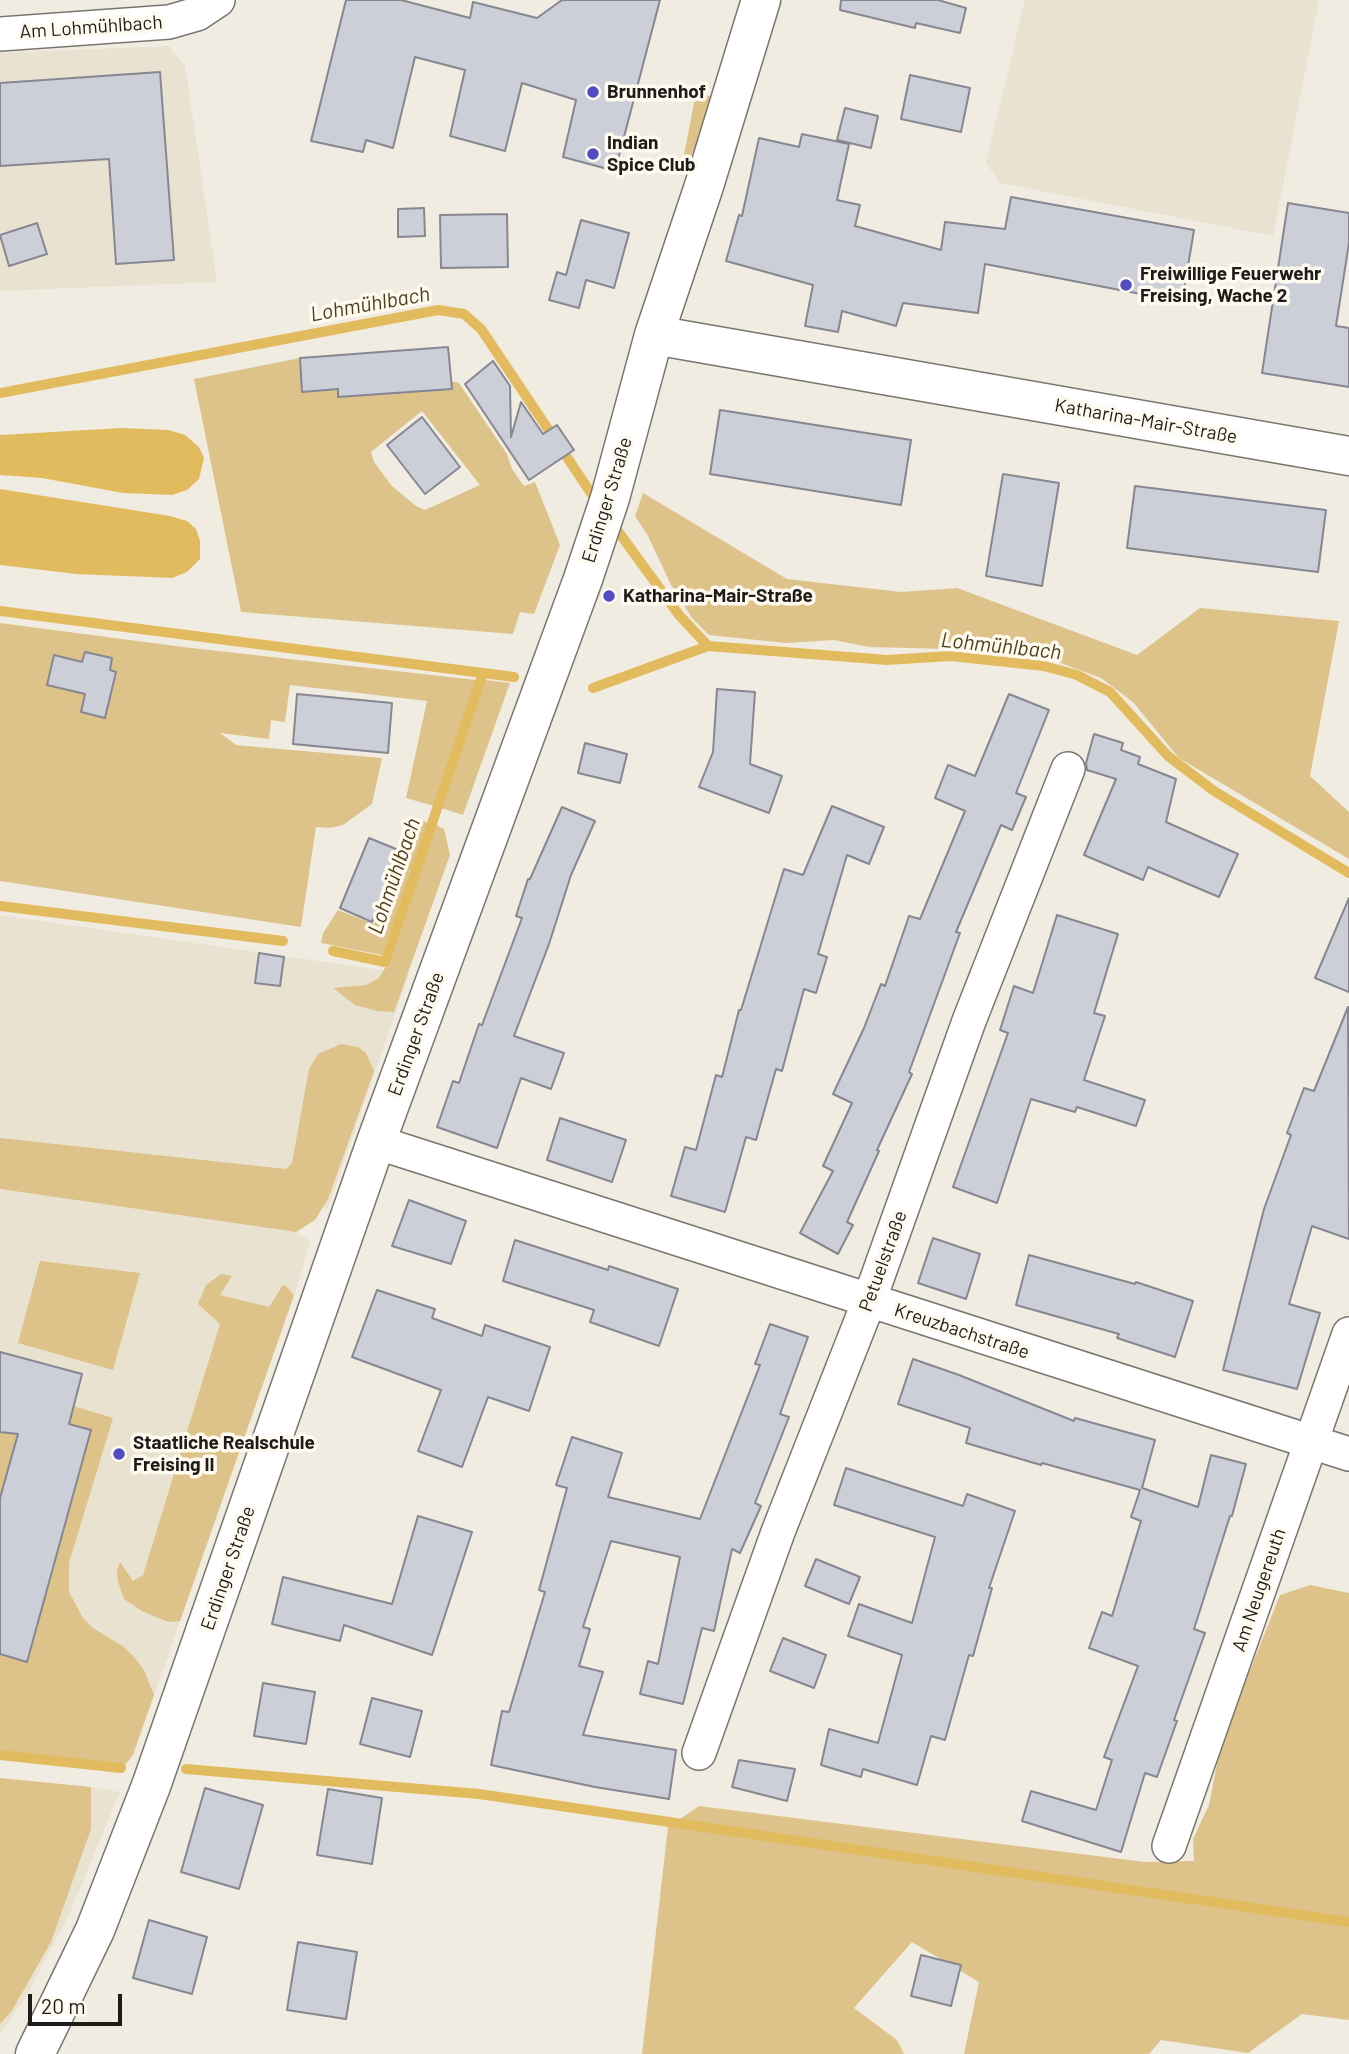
<!DOCTYPE html>
<html>
<head>
<meta charset="utf-8">
<style>
  body { margin:0 }
  #map { position:relative; width:1349px; height:2054px; overflow:hidden; background:#f1ece2; font-family:Barlow,sans-serif }
  canvas { display:block }
  .scale { position:absolute; left:28px; top:1994px; width:94px; height:32px; box-sizing:border-box; border:4px solid #1d1c18; border-top:0; padding-left:9px; font-size:21px; line-height:24px; white-space:nowrap; color:#1d1c18; -webkit-text-stroke:5px #fefaf0; paint-order:stroke }
</style>
</head>
<body>
<div id="map">
<canvas width="1349" height="2054"></canvas>
<div class="scale">20 m</div>
</div>
<script>
const c = document.querySelector('canvas').getContext('2d');
c.lineJoin = 'round';
function fill(path, color) { c.fillStyle = color; c.fill(path, 'evenodd'); }
const poly = rows => new Path2D(rows.map(r => 'M' + r).join(''));
function strokePath(path, color, width, dash) { c.strokeStyle = color; c.lineWidth = width; c.lineCap = dash ? 'butt' : 'round'; c.setLineDash(dash || []); c.stroke(path); }
function label(font, color, halo, rows, align = 'center') {
  c.font = font + ' Barlow,sans-serif'; c.lineWidth = 7; c.setLineDash([]); c.textBaseline = 'middle'; c.strokeStyle = halo; c.fillStyle = color; for (const [text, x, y, turn = 0] of rows) {
    c.save(); c.translate(x, y); c.rotate((+turn || 0) * Math.PI / 180); c.textAlign = isNaN(turn) ? turn : align; if (halo) c.strokeText(text, 0, 0); c.fillText(text, 0, 0); c.restore();
  }
}
fill(poly([
  [1025,0,1319,0,1273,236,1000,183,986,163],
  [168,46,185,65,217,282,0,291,0,53],
  [0,915,409,974,328,1208,0,1164],
  [0,1189,296,1232,310,1241,297,1288,133,1755,0,1731],
  [0,1778,91,1787,120,1792,69,1915,27,1995,0,2035]
]), '#eae2d1');
fill(poly([
  [701,94,714,97,709,114,684,172,681,170,695,98],
  [300,358,302,391,338,389,339,397,439,390,451,381,459,383,507,454,512,469,524,486,535,482,560,545,534,614,520,612,513,634,241,612,194,379],
  [422,411,480,485,425,510,416,506,392,486,374,462,371,452],
  [643,493,787,579,901,592,957,588,1137,655,1200,608,1339,621,1310,776,1349,812,1349,859,1179,758,1133,702,1101,678,1055,661,988,650,869,647,834,640,786,643,709,635,692,618,671,585,648,536,635,516],
  [0,623,183,647,476,680,434,806,406,798,427,701,290,685,285,722,271,720,269,739,220,733,236,745,382,758,372,804,343,825,330,828,316,827,301,927,0,881],
  [485,680,510,683,463,815,441,808],
  [417,819,429,823,382,955,321,943,323,933,338,910,374,924],
  [436,825,444,829,450,855,394,1012,377,1011,355,1005,333,988,366,985,379,978,388,963],
  [341,1044,358,1047,366,1053,374,1071,328,1199,315,1220,296,1232,0,1189,0,1138,286,1169,292,1163,309,1069,318,1054],
  [40,1261,140,1273,113,1370,18,1343],
  [221,1274,232,1276,220,1295,269,1307,283,1285,286,1286,294,1295,180,1621,168,1622,142,1611,124,1599,118,1582,117,1571,120,1562,133,1581,143,1575,220,1324,198,1304,206,1285],
  [73,1406,113,1418,69,1563,69,1592,83,1618,93,1628,124,1647,135,1658,144,1670,154,1695,133,1755,125,1765,0,1753,0,1654,27,1661,91,1431,68,1424],
  [0,1409,23,1415,0,1498],
  [1310,1585,1349,1593,1349,2020,1302,2014,1248,2053,1161,2040,1149,2054,964,2054,979,1982,912,1942,854,2008,897,2040,904,2054,642,2054,668,1827,699,1806,1145,1862,1194,1861,1193,1839,1209,1805,1221,1743,1280,1595],
  [0,1778,91,1787,91,1829,51,1942,11,2012,0,2024]
]), '#ddc389');
fill(poly([
  [122,428,169,430,185,435,199,447,204,458,199,479,187,490,172,495,123,493,42,478,0,475,0,435],
  [0,489,170,516,187,521,196,529,200,541,200,559,187,572,172,578,76,574,0,565]
]), '#e2bb5f');
strokePath(poly([
  [0,393,438,310,464,314,481,329,597,502],
  [612,523,679,615,708,646,887,660,951,656,1044,666,1077,675,1110,692,1168,756,1214,791,1349,873],
  [0,611,514,677],
  [593,688,708,646],
  [0,906,283,941],
  [333,951,385,962,483,673],
  [0,1755,121,1768],
  [186,1769,479,1794,1349,1922]
]), '#e2bb5f', 10);
const building = poly([
  [346,0,401,0,470,18,473,2,537,18,562,0,660,0,615,171,563,157,576,100,522,83,505,151,450,136,465,70,415,57,393,148,366,140,363,152,311,141,346,0],
  [841,0,938,0,966,8,960,33,916,23,915,28,840,10,841,0],
  [160,72,174,260,116,264,109,159,0,166,0,83,160,72],
  [910,75,970,88,961,132,901,119,910,75],
  [845,108,878,116,871,148,837,140,845,108],
  [802,134,849,144,837,200,860,205,855,226,941,250,945,222,1005,229,1011,197,1194,230,1182,302,985,264,978,313,903,303,896,326,842,311,838,332,805,326,813,285,726,261,739,215,742,216,759,138,799,147,802,134],
  [1288,203,1349,213,1349,243,1336,326,1349,328,1349,387,1262,373,1288,203],
  [424,208,425,236,398,237,398,209,424,208],
  [507,214,508,267,441,268,440,215,507,214],
  [581,220,629,233,614,288,586,280,579,308,549,300,557,272,566,275,581,220],
  [37,223,47,254,9,266,0,235,37,223],
  [448,347,452,389,338,397,338,389,302,392,300,358,448,347],
  [493,361,510,386,511,437,521,402,543,434,557,425,574,450,529,480,465,384,493,361],
  [720,410,911,440,901,505,710,474,720,410],
  [422,417,460,467,425,494,387,445,422,417],
  [1003,474,1059,483,1042,586,986,576,1003,474],
  [1135,486,1326,510,1318,572,1127,548,1135,486],
  [85,652,112,658,110,670,116,672,105,718,81,712,85,694,47,685,54,655,82,662,85,652],
  [717,689,755,692,750,764,782,776,769,813,699,787,713,752,717,689],
  [297,694,392,703,388,753,293,744,297,694],
  [1009,694,1049,710,1016,793,1026,797,1012,830,1001,825,956,932,960,933,909,1072,912,1074,877,1150,879,1151,847,1222,853,1225,838,1254,800,1233,833,1171,823,1166,852,1103,833,1094,864,1028,881,984,885,986,909,916,920,919,965,811,935,798,948,765,975,776,1009,694],
  [1094,734,1123,743,1121,750,1140,757,1138,764,1176,779,1166,822,1238,854,1219,897,1148,867,1143,880,1084,855,1116,779,1087,770,1086,763,1094,734],
  [585,743,627,754,620,783,578,773,585,743],
  [832,806,884,827,869,864,847,855,818,954,827,957,816,993,804,989,782,1071,776,1069,756,1140,746,1137,725,1212,671,1196,685,1147,696,1150,716,1075,722,1077,739,1010,741,1010,784,869,803,875,832,806],
  [562,807,595,821,571,875,549,944,514,1036,564,1053,551,1089,521,1078,497,1148,437,1127,453,1081,459,1083,479,1024,482,1025,522,918,516,916,528,879,530,879,562,807],
  [369,838,401,851,372,922,340,908,369,838],
  [1349,898,1349,992,1315,978,1349,898],
  [1057,915,1118,934,1094,1013,1105,1016,1084,1080,1145,1100,1136,1126,1077,1107,1075,1112,1031,1099,997,1203,953,1187,1008,1033,1000,1030,1014,986,1033,993,1057,915],
  [259,953,284,957,280,986,255,983,259,953],
  [1348,1007,1349,1239,1312,1226,1289,1304,1320,1313,1297,1389,1223,1370,1264,1209,1291,1135,1287,1133,1304,1088,1314,1091,1348,1007],
  [560,1118,626,1140,612,1182,547,1160,560,1118],
  [409,1200,466,1221,451,1264,392,1246,409,1200],
  [933,1238,980,1254,966,1299,918,1283,933,1238],
  [515,1240,608,1270,609,1266,678,1289,659,1346,590,1322,594,1310,503,1281,515,1240],
  [1029,1255,1135,1284,1136,1282,1193,1301,1175,1357,1117,1338,1119,1334,1016,1305,1029,1255],
  [377,1290,435,1309,432,1318,482,1336,485,1325,550,1347,529,1411,488,1397,462,1467,418,1451,441,1390,352,1357,377,1290],
  [770,1324,808,1337,780,1414,789,1417,755,1503,761,1506,740,1553,732,1549,714,1631,702,1628,683,1704,640,1694,648,1661,658,1664,680,1557,611,1541,583,1627,590,1629,579,1666,603,1672,583,1735,676,1750,669,1799,595,1787,491,1765,502,1711,509,1712,545,1592,539,1590,567,1488,556,1485,572,1437,622,1453,608,1497,700,1519,760,1365,755,1364,770,1324],
  [0,1352,82,1374,69,1424,91,1430,27,1662,0,1654,0,1498,18,1434,0,1432,0,1352],
  [913,1359,959,1375,1074,1421,1075,1418,1155,1440,1142,1488,1198,1507,1211,1455,1246,1464,1232,1516,1230,1516,1194,1629,1205,1633,1174,1720,1177,1721,1157,1777,1145,1773,1121,1852,1022,1821,1031,1791,1096,1810,1112,1760,1104,1757,1138,1666,1089,1648,1102,1612,1112,1616,1141,1521,1131,1517,1140,1490,1042,1463,1041,1465,966,1443,970,1428,898,1404,913,1359],
  [846,1468,963,1506,967,1494,1015,1511,989,1588,992,1588,973,1656,969,1655,945,1740,931,1736,917,1785,863,1769,861,1777,821,1765,829,1729,878,1743,902,1655,848,1636,859,1604,912,1623,935,1537,834,1505,846,1468],
  [418,1516,472,1532,432,1655,344,1625,340,1641,272,1624,283,1577,392,1604,418,1516],
  [816,1559,860,1577,849,1604,805,1586,816,1559],
  [783,1638,826,1655,814,1688,770,1671,783,1638],
  [263,1683,315,1692,306,1744,254,1736,263,1683],
  [372,1698,422,1711,410,1757,360,1744,372,1698],
  [739,1760,795,1769,787,1801,732,1787,739,1760],
  [205,1788,263,1805,239,1889,181,1872,205,1788],
  [328,1789,382,1798,372,1864,317,1855,328,1789],
  [149,1920,207,1937,192,1994,133,1978,149,1920],
  [298,1942,357,1952,346,2019,287,2010,298,1942],
  [921,1955,961,1965,951,2006,911,1996,921,1955]
]);
fill(building, '#ccced8');
strokePath(building, '#868791', 2);
const street = poly([
  [0,34,169,22,197,14,218,0],
  [376,1142,1349,1454],
  [699,1753,778,1532,869,1301,969,1021,1068,769],
  [1169,1846,1349,1334]
]);
const secondary = poly([
  [654,335,1349,456],
  [35,2054,95,1930,151,1786,376,1142,583,579,610,498,654,335,704,186,761,0]
]);
strokePath(street, '#7a766d', 36);
strokePath(secondary, '#7a766d', 41);
strokePath(street, '#fff', 33);
strokePath(secondary, '#fff', 38);
for (const [x, y, r, color] of [
  [593,92,7,"#524bc2"],
  [593,154,7,"#524bc2"],
  [1126,285,7,"#524bc2"],
  [609,596,7,"#524bc2"],
  [119,1454,7,"#524bc2"]
]) { const dot = new Path2D(); dot.arc(x, y, r, 0, 2 * Math.PI); c.fillStyle = color; c.fill(dot); strokePath(dot, '#fefaf0', 2.5); }
label('19px', '#1d1c18', '#fefaf0', [
  ["Am Lohmühlbach",91,27,-4],
  ["Katharina-Mair-Straße",1146,421,10],
  ["Erdinger Straße",607,500,-73],
  ["Erdinger Straße",416,1034,-70],
  ["Petuelstraße",883,1261,-70],
  ["Kreuzbachstraße",962,1331,18],
  ["Erdinger Straße",228,1568,-71],
  ["Am Neugereuth",1259,1590,-71]
]);
label('bold 19px', '#1d1c18', '#fefaf0', [
  ["Brunnenhof",607,92],
  ["Indian",607,143],
  ["Spice Club",607,165],
  ["Freiwillige Feuerwehr",1140,274],
  ["Freising, Wache 2",1140,296],
  ["Katharina-Mair-Straße",623,596],
  ["Staatliche Realschule",133,1443],
  ["Freising II",133,1465]
], 'left');
label('italic 21px', '#4f3e17', '#fefaf0', [
  ["Lohmühlbach",370,304,-10],
  ["Lohmühlbach",1001,646,6],
  ["Lohmühlbach",394,876,-71]
]);
</script>
</body>
</html>
